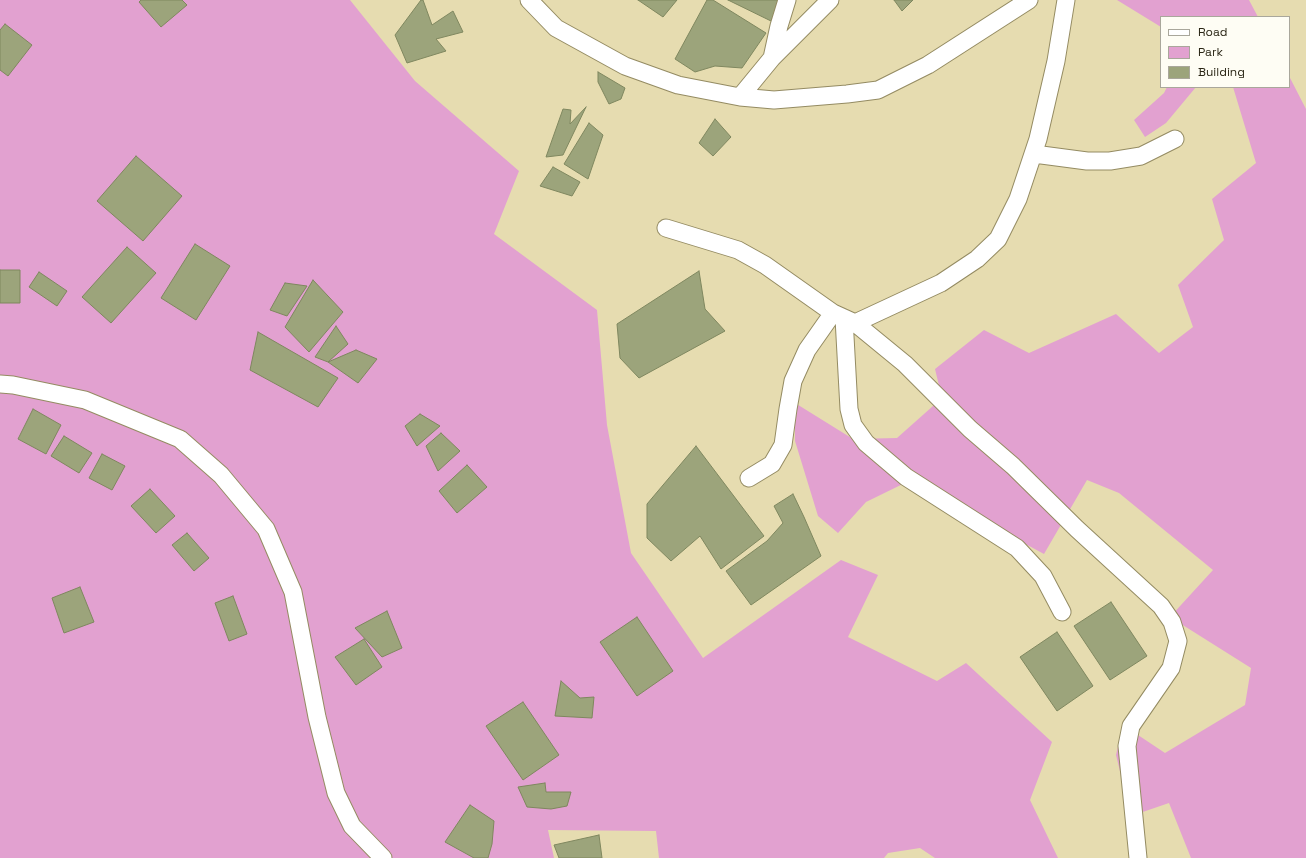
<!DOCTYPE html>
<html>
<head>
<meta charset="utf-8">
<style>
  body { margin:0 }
  #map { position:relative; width:1306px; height:858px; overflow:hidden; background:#e6dcb0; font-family:"Space Grotesk",sans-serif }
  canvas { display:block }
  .legend { position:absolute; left:1160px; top:16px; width:130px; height:72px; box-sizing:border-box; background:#fefdf4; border:1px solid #a9a79b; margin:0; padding:5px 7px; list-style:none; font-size:12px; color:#2a2615 }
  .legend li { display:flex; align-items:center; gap:8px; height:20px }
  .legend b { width:20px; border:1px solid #a9a79b }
</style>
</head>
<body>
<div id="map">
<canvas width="1306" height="858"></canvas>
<ul class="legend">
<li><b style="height:5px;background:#fff"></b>Road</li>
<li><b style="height:11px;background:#e2a1d0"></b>Park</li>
<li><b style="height:11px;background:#9ca47b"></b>Building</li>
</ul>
</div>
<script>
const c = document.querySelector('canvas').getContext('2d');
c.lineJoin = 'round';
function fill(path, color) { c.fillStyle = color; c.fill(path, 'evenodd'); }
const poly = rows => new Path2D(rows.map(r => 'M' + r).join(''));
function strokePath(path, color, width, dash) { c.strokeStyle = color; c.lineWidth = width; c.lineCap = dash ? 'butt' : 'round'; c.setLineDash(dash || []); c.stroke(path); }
fill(poly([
  [0,0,350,0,415,81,519,171,494,234,597,310,607,425,631,553,703,658,841,560,878,575,848,637,937,681,966,663,1052,742,1030,800,1058,858,935,858,920,848,888,853,884,858,659,858,656,831,548,830,554,858,0,858],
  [1117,0,1249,0,1258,17,1161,17,1161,27],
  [1289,76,1306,109,1306,858,1191,858,1169,803,1131,816,1116,755,1123,725,1165,753,1245,705,1251,668,1170,617,1213,570,1119,493,1087,480,1044,554,909,481,866,502,838,533,818,516,795,441,795,403,853,439,897,438,942,398,935,369,984,330,1029,353,1116,314,1159,353,1193,327,1178,285,1224,240,1212,199,1256,163,1233,87,1289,87],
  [1167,87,1196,87,1166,123,1145,137,1134,120,1164,93]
]), '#e2a1d0');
const building = poly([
  [141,0,182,0,187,5,161,27,139,2,141,0],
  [421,0,423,0,432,25,453,11,463,32,436,39,446,51,407,63,395,35,421,0],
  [638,0,677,0,663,17,638,0],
  [707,0,713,0,766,33,742,68,715,66,695,72,675,59,707,0],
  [728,0,781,0,771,21,728,0],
  [894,0,913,0,902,11,894,0],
  [5,24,32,45,8,76,0,70,0,30,5,24],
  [598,72,625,88,621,99,609,104,598,82,598,72],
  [586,107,563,155,546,157,563,109,571,110,570,124,586,107],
  [715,119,731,137,713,156,699,143,715,119],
  [589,123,603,135,588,179,564,164,589,123],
  [136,156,182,196,143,241,97,201,136,156],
  [553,167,580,182,572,196,540,186,553,167],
  [195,244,230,266,196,320,161,298,195,244],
  [127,247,156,273,111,323,82,297,127,247],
  [0,270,20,270,20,303,0,303,0,270],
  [699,271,705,309,725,331,639,378,620,358,617,324,699,271],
  [39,272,67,291,57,306,29,287,39,272],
  [313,280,343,312,309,352,285,327,313,280],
  [285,283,307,286,287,316,270,310,285,283],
  [336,326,348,344,328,362,315,357,336,326],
  [258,332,338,378,318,407,250,370,258,332],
  [356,350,377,359,358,383,328,362,356,350],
  [33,409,61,425,46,454,18,439,33,409],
  [420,414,440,426,417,446,405,426,420,414],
  [441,433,460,451,438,471,426,446,441,433],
  [64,436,92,453,79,473,51,456,64,436],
  [696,446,764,536,721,569,700,536,671,561,647,538,647,504,696,446],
  [102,454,125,466,112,490,89,478,102,454],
  [467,465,487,487,457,513,439,491,467,465],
  [150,489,175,516,156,533,131,506,150,489],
  [793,494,804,517,821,556,751,605,726,571,767,541,783,523,774,506,793,494],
  [187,533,209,558,194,571,172,545,187,533],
  [80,587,94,622,64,633,52,598,80,587],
  [233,596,247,634,229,641,215,603,233,596],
  [1111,602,1147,656,1110,680,1074,626,1111,602],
  [387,611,402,648,382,657,355,628,387,611],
  [637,617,673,671,637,696,600,642,637,617],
  [1057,632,1093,686,1057,711,1020,657,1057,632],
  [364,639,382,667,356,685,335,657,364,639],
  [561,681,580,698,594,697,592,718,555,716,561,681],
  [523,702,559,755,523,780,486,726,523,702],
  [545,783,546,792,571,792,567,806,551,809,527,807,518,787,545,783],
  [470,805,494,821,492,844,488,858,474,858,445,842,470,805],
  [599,835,602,858,559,858,554,845,599,835]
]);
fill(building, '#9ca47b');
strokePath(building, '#7f875f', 1);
const street = poly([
  [529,0,556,28,625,66,678,85,740,97,774,100,847,94,878,90,928,65,1029,0],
  [772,58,779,26,787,0],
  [740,97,772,58,830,0],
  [1034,154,1087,161,1110,161,1141,156,1175,139],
  [666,228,738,250,765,265,833,313,855,323,905,364,970,429,1013,466,1077,529,1161,606,1172,622,1178,641,1171,668,1131,726,1127,746,1138,858],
  [844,318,849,409,853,425,866,443,906,477,1017,548,1043,576,1062,612],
  [855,323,941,283,977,259,998,239,1018,199,1038,139,1056,61,1066,0],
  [0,384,13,385,85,400,180,439,221,475,266,529,293,592,317,717,336,793,352,826,383,858],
  [749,478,772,464,783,445,788,409,793,381,807,350,833,313]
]);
strokePath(street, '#948b62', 19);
strokePath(street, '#fff', 17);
</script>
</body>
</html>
